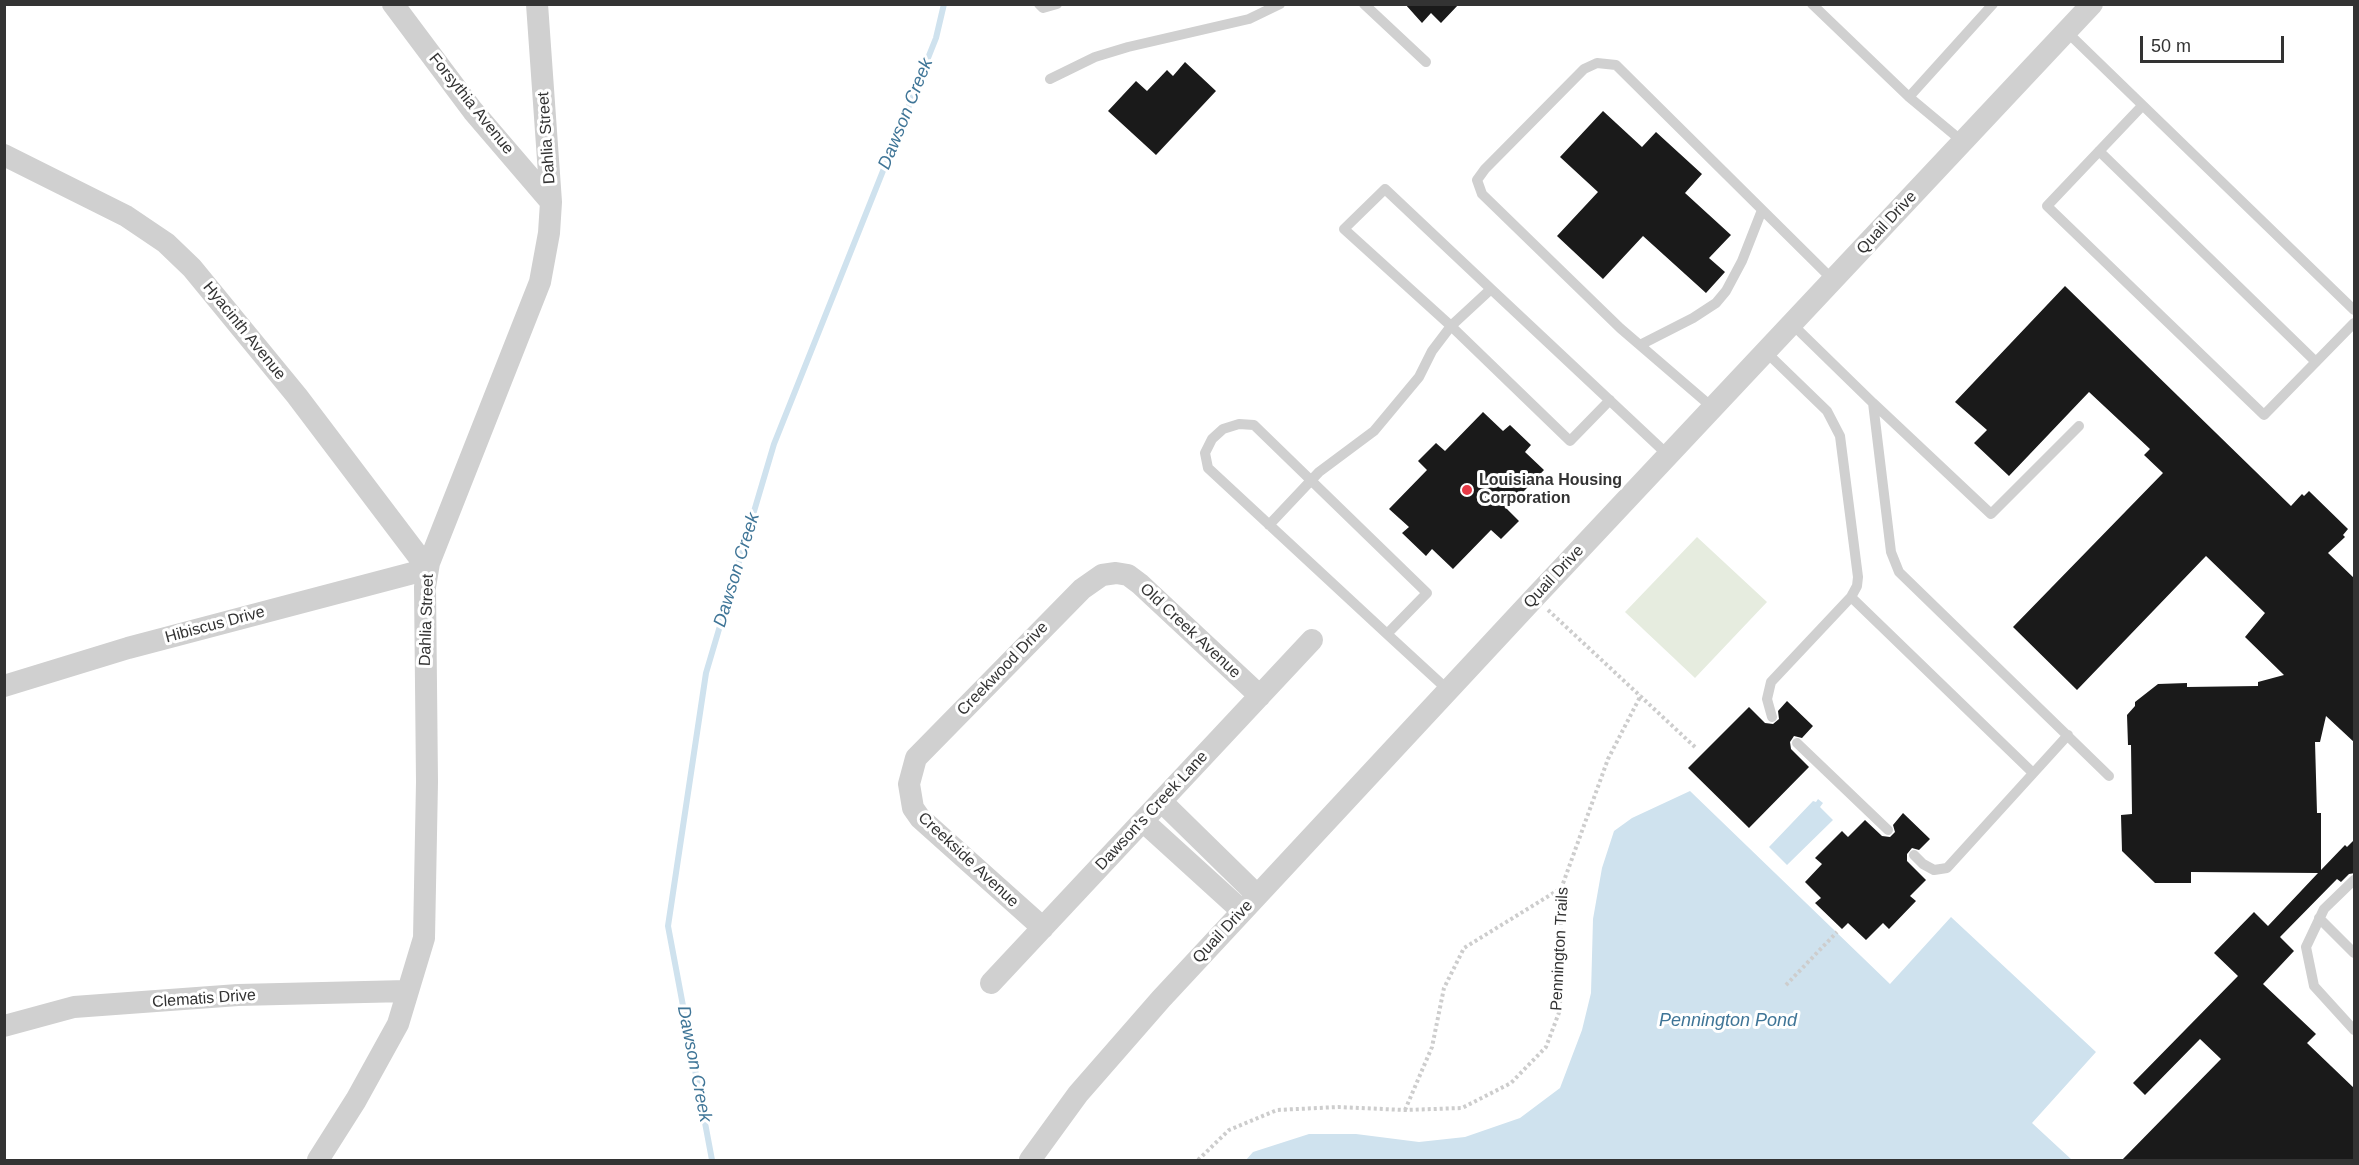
<!DOCTYPE html>
<html>
<head>
<meta charset="utf-8">
<style>
  body { margin:0 }
  #map { position:relative; width:2359px; height:1165px; overflow:hidden; background:#fff; font-family:Arial,sans-serif }
  canvas { display:block }
  .frame { position:absolute; inset:0; border:6px solid #333; pointer-events:none }
  .scale { position:absolute; left:2140px; top:36px; width:144px; height:27px; box-sizing:border-box; border:3px solid #333; border-top:0; padding-left:8px; font-size:18px; line-height:21px; white-space:nowrap; color:#333; -webkit-text-stroke:4px #fff; paint-order:stroke }
</style>
</head>
<body>
<div id="map">
<canvas width="2359" height="1165"></canvas>
<div class="frame"></div>
<div class="scale">50 m</div>
</div>
<script>
const c = document.querySelector('canvas').getContext('2d');
c.lineJoin = 'round';
function fill(path, color) { c.fillStyle = color; c.fill(path, 'evenodd'); }
const poly = rows => new Path2D(rows.map(r => 'M' + r).join(''));
function strokePath(path, color, width, dash) { c.strokeStyle = color; c.lineWidth = width; c.lineCap = dash ? 'butt' : 'round'; c.setLineDash(dash || []); c.stroke(path); }
function label(font, color, halo, rows, align = 'center') {
  c.font = font + ' Arial,sans-serif'; c.lineWidth = 6; c.setLineDash([]); c.textBaseline = 'middle'; c.strokeStyle = halo; c.fillStyle = color; for (const [text, x, y, turn = 0] of rows) {
    c.save(); c.translate(x, y); c.rotate((+turn || 0) * Math.PI / 180); c.textAlign = isNaN(turn) ? turn : align; if (halo) c.strokeText(text, 0, 0); c.fillText(text, 0, 0); c.restore();
  }
}
fill(poly([
  [1697,537,1767,602,1695,678,1625,612]
]), '#e6ecdf');
fill(poly([
  [1690,791,1890,984,1951,917,2096,1052,2032,1123,2072,1160,1246,1160,1253,1152,1309,1134,1356,1134,1419,1142,1465,1137,1520,1118,1560,1088,1582,1030,1591,993,1593,919,1602,868,1614,831,1632,818],
  [1818,799,1823,803,1820,807,1833,820,1787,865,1769,847,1813,801,1816,802]
]), '#cfe2ee');
strokePath(poly([
  [712,1160,668,926,706,673,774,444,936,38,944,4]
]), '#cfe2ee', 6);
fill(poly([
  [1405,4,1459,4,1441,23,1431,13,1422,23],
  [1185,62,1216,91,1156,155,1108,111,1136,81,1147,91,1167,70,1173,76],
  [1603,111,1642,147,1656,132,1702,174,1685,193,1731,235,1709,258,1725,272,1706,293,1643,236,1603,279,1557,236,1598,192,1560,157],
  [2065,286,2291,506,2302,494,2304,496,2309,491,2348,529,2343,535,2345,537,2328,553,2355,579,2355,743,2326,716,2320,742,2315,742,2317,813,2321,813,2321,870,2345,845,2347,847,2355,839,2355,873,2349,874,2341,882,2337,879,2280,937,2294,951,2263,984,2316,1034,2307,1043,2355,1089,2355,1161,2121,1161,2221,1059,2200,1039,2145,1095,2133,1083,2238,976,2214,953,2254,912,2268,926,2318,873,2191,872,2191,883,2155,883,2122,851,2121,815,2132,814,2131,745,2128,745,2127,715,2135,706,2135,702,2158,684,2187,683,2187,687,2258,686,2258,682,2284,675,2245,637,2265,613,2206,556,2077,690,2013,627,2163,473,2144,455,2150,449,2089,392,2009,476,1974,443,1987,430,1955,402],
  [1483,412,1503,431,1510,425,1531,445,1525,452,1544,470,1507,509,1519,521,1501,539,1491,530,1453,569,1432,549,1426,556,1402,533,1409,527,1389,509,1427,470,1418,461,1436,443,1445,451],
  [1787,701,1813,726,1802,738,1794,736,1790,742,1791,749,1809,767,1749,828,1688,768,1749,707,1765,723,1773,724,1779,719,1778,711],
  [1903,813,1930,839,1919,850,1912,848,1907,854,1907,861,1926,880,1910,896,1916,901,1889,929,1883,923,1866,940,1848,923,1842,929,1815,903,1821,898,1805,882,1822,864,1815,858,1842,831,1848,837,1865,820,1882,836,1890,837,1895,832,1893,825]
]), '#1a1a1a');
strokePath(poly([
  [1548,610,1696,748],
  [1786,985,1837,932],
  [1405,1110,1432,1047,1444,988,1464,948,1560,889],
  [1198,1160,1229,1130,1277,1110,1338,1107,1405,1110,1462,1108,1511,1083,1546,1047,1560,1010,1561,889,1608,759,1641,695]
]), '#cdcdcd', 4, [3, 3]);
strokePath(poly([
  [1039,4,1043,8,1057,4],
  [1364,4,1426,62],
  [1812,4,1909,97,1963,142],
  [2067,32,2354,310],
  [1050,79,1095,57,1128,47,1249,19,1280,4],
  [1909,97,1993,4],
  [2142,106,2047,206,2264,415,2354,323],
  [2099,151,2316,362],
  [1491,289,1385,189,1344,229,1451,326,1570,441,1610,400],
  [1792,324,1873,403,1891,552,1899,572,2109,776],
  [1640,345,1693,318,1716,303,1726,291,1742,261,1762,210],
  [1766,352,1827,411,1840,436,1858,577,1857,586,1851,597,1771,682,1767,699,1772,717],
  [1873,403,1991,514,2079,426],
  [1713,408,1620,328,1482,194,1477,180,1485,169,1584,69,1597,63,1616,65,1833,280],
  [1269,525,1319,472,1374,431,1419,377,1432,351,1451,326,1491,289,1669,456],
  [1851,597,2032,772],
  [1387,634,1427,593,1254,425,1239,424,1223,429,1212,439,1205,453,1208,468,1387,634,1449,691],
  [1797,743,1888,830],
  [1914,855,1923,864,1934,870,1947,868,2068,735],
  [2354,880,2324,909,2306,947,2314,986,2354,1030],
  [2319,918,2354,953]
]), '#d0d0d0', 10);
strokePath(poly([
  [393,4,473,111,551,202],
  [4,155,126,216,166,243,192,268,297,396,428,569,128,648,4,686],
  [1161,801,1257,895],
  [1143,821,1242,911],
  [1043,928,920,818,913,808,909,784,916,758,1082,589,1102,575,1116,573,1128,575,1140,584,1260,696],
  [991,983,1312,640],
  [4,1026,74,1007,238,995,407,991],
  [318,1160,356,1100,398,1024,424,938,427,782,425,587,429,563,540,282,549,233,551,202,537,4],
  [1030,1160,1078,1094,1161,999,1535,597,2092,4]
]), '#d0d0d0', 22);
for (const [x, y, r, color] of [
  [1467,490,6,"#e63946"]
]) { const dot = new Path2D(); dot.arc(x, y, r, 0, 2 * Math.PI); c.fillStyle = color; c.fill(dot); strokePath(dot, '#fff', 2); }
label('16px', '#333', '#fff', [
  ["Forsythia Avenue",471,104,51],
  ["Dahlia Street",547,138,-94],
  ["Quail Drive",1887,223,-47],
  ["Hyacinth Avenue",244,331,51],
  ["Quail Drive",1554,577,-47],
  ["Dahlia Street",427,620,-88],
  ["Hibiscus Drive",215,625,-15],
  ["Old Creek Avenue",1190,631,43],
  ["Creekwood Drive",1003,669,-46],
  ["Dawson's Creek Lane",1152,811,-47],
  ["Creekside Avenue",968,860,43],
  ["Quail Drive",1223,932,-47],
  ["Pennington Trails",1560,949,-87],
  ["Clematis Drive",204,999,-4]
]);
label('bold 16px', '#333', '#fff', [
  ["Louisiana Housing",1479,481],
  ["Corporation",1479,499]
], 'left');
label('italic 18px', '#3f7597', '#fff', [
  ["Dawson Creek",906,114,-68],
  ["Dawson Creek",737,570,-73],
  ["Pennington Pond",1728,1021],
  ["Dawson Creek",694,1064,79]
]);
</script>
</body>
</html>
